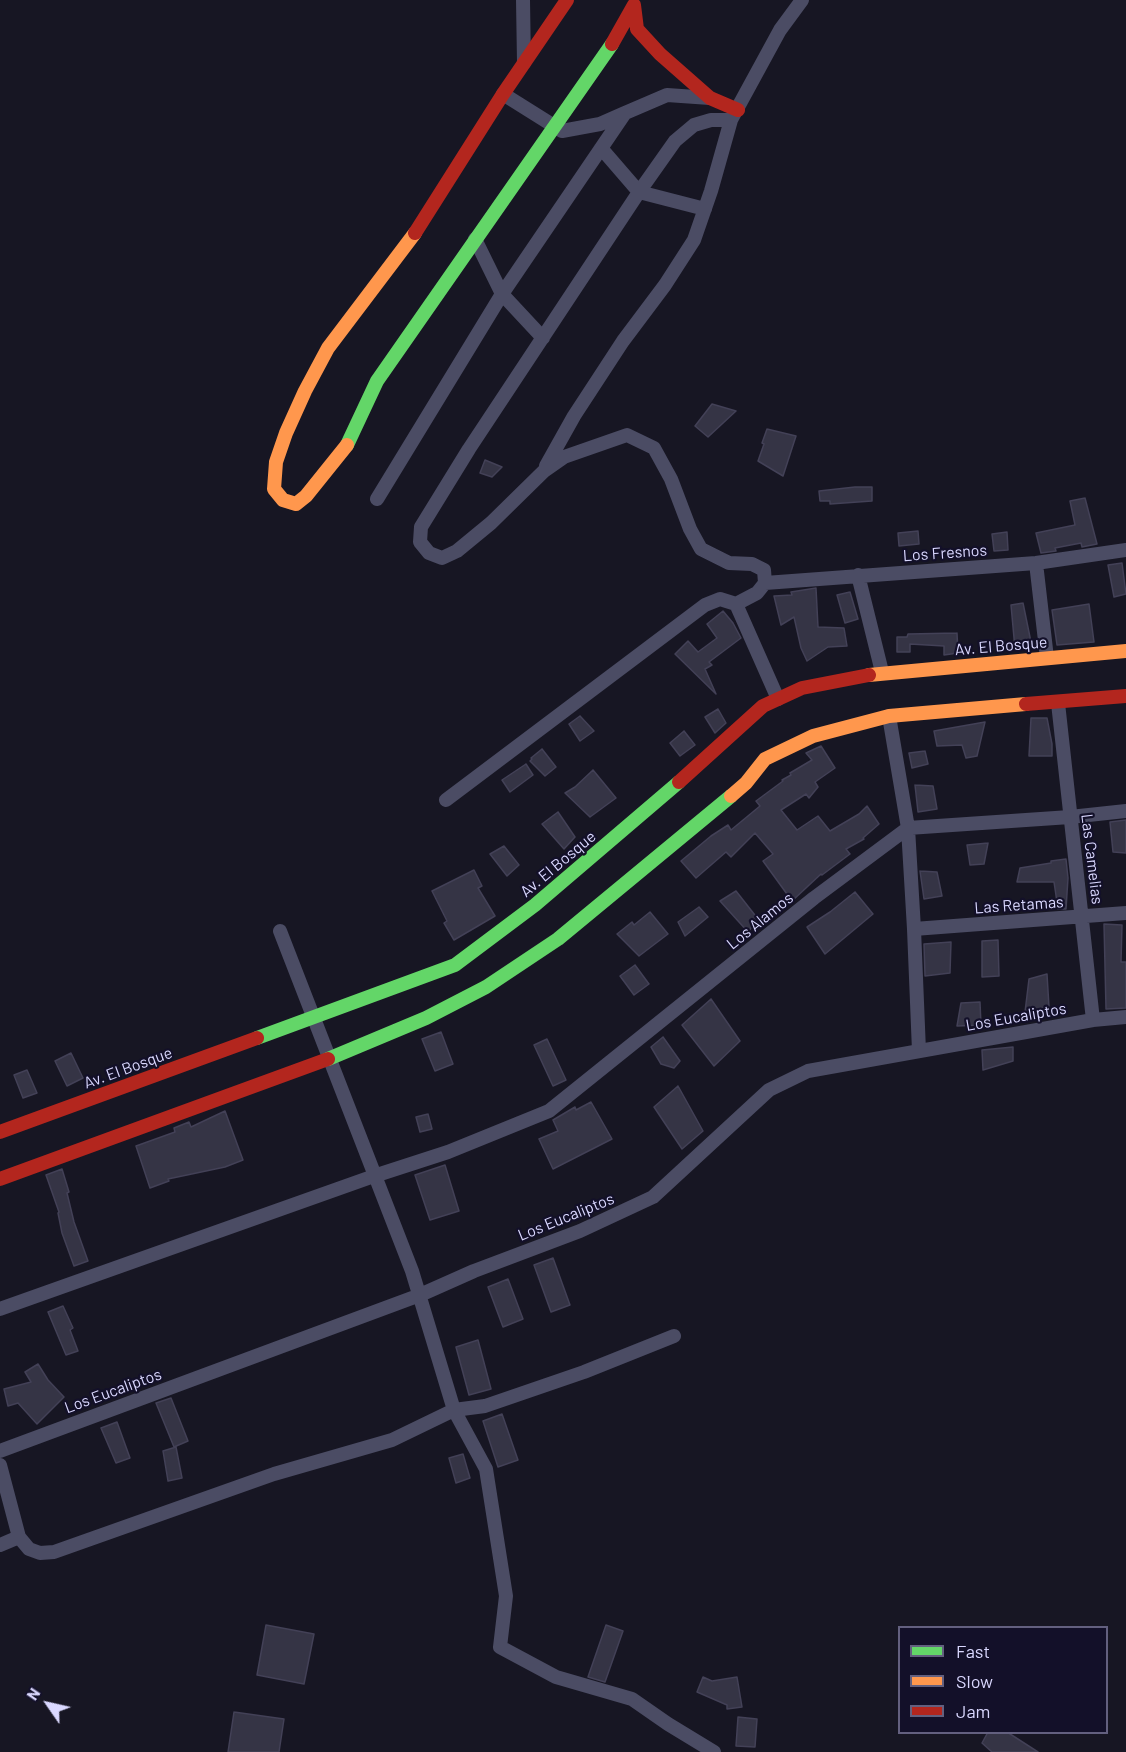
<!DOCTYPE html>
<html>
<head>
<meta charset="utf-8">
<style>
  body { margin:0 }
  #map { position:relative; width:1126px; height:1752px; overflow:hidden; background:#171623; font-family:Barlow,sans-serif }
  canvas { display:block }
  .legend { position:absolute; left:898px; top:1626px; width:210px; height:108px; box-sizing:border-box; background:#131029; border:2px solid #63607f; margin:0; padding:8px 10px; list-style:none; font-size:18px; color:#dad8ff }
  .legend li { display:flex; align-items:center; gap:12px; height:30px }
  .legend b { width:30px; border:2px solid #63607f }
  .north { position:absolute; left:18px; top:1674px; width:60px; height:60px; -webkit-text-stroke:4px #131029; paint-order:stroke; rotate:304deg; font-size:16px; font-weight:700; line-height:24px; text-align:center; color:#dad8ff }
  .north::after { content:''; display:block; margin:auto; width:21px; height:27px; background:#dad8ff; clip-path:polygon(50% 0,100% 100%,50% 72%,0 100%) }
</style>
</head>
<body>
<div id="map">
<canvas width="1126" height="1752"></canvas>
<ul class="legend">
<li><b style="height:8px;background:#63d668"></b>Fast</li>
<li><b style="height:8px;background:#ff974d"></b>Slow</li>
<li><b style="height:8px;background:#b3261e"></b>Jam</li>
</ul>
<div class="north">N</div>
</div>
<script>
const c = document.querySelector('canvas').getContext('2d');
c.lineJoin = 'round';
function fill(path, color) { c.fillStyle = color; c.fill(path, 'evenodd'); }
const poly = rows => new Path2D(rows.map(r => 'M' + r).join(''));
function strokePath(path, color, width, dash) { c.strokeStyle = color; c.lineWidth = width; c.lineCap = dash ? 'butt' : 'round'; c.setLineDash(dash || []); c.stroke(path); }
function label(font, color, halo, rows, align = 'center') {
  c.font = font + ' Barlow,sans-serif'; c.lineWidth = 4.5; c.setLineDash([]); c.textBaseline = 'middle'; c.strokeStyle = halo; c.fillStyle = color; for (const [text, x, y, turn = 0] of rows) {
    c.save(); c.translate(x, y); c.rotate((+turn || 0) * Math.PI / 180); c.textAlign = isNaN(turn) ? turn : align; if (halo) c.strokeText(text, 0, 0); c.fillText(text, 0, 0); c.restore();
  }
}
const building = poly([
  [712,404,736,411,708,437,695,426,712,404],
  [767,429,796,436,783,476,758,461,764,444,762,443,767,429],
  [485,460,502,467,492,477,480,473,485,460],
  [855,487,872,487,872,501,830,504,830,501,820,501,819,491,855,487],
  [1085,498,1097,544,1082,547,1081,543,1055,548,1056,551,1041,553,1036,533,1075,525,1070,501,1085,498],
  [918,531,919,544,899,546,898,533,918,531],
  [1007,532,1008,550,994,551,992,534,1007,532],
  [1122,563,1126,594,1114,597,1108,565,1122,563],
  [816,588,818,627,844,628,847,646,828,647,807,661,801,648,794,617,781,625,774,596,792,595,791,592,816,588],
  [850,592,858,619,845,623,837,595,850,592],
  [1023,603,1032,647,1015,649,1011,605,1023,603],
  [1089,604,1094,642,1057,645,1052,610,1089,604],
  [723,611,733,623,741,638,709,662,712,665,705,669,716,694,675,654,688,641,698,652,717,638,707,624,723,611],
  [957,633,958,653,944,655,944,646,910,644,910,652,897,652,897,637,907,637,908,634,957,633],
  [718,709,726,723,715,733,705,717,718,709],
  [580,716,594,731,580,741,569,724,580,716],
  [1031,718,1047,718,1052,744,1052,756,1029,756,1031,718],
  [985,722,977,756,966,758,962,745,937,746,934,731,985,722],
  [684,731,695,745,680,756,670,743,684,731],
  [821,746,835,768,815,782,818,787,809,798,806,794,781,810,797,830,818,816,830,831,859,814,867,806,879,824,863,838,864,839,846,849,850,854,822,875,821,874,792,901,763,861,773,854,755,833,731,857,726,852,696,878,681,861,711,836,728,825,731,830,760,806,756,801,783,781,782,780,791,775,790,773,812,760,806,753,821,746],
  [542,749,556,767,545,776,530,761,532,759,531,758,542,749],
  [925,751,928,764,912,768,909,753,925,751],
  [526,764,533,775,510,792,502,780,526,764],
  [593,770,616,798,590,817,565,793,575,787,593,770],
  [915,785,933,786,937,809,918,812,915,785],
  [558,812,575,837,564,849,542,824,558,812],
  [1126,820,1126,853,1113,852,1110,822,1126,820],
  [988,843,984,864,970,865,967,845,988,843],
  [504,846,519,865,507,876,490,854,504,846],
  [1066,859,1068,878,1066,909,1058,909,1054,882,1017,882,1020,868,1051,863,1051,861,1066,859],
  [474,870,482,886,478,888,495,916,454,940,444,923,447,921,432,891,474,870],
  [920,871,937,872,942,896,924,899,920,871],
  [736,891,758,919,748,932,720,901,736,891],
  [855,892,873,914,825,954,807,927,830,912,855,892],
  [699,907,708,917,685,936,678,922,699,907],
  [650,912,668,934,639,956,617,934,632,922,634,925,650,912],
  [1104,924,1122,925,1121,962,1126,962,1126,1008,1106,1009,1104,924],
  [998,940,999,976,982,977,982,941,998,940],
  [951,942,950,973,925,976,924,944,951,942],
  [635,965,649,984,634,995,620,976,635,965],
  [1047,974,1049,1007,1025,1012,1029,979,1047,974],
  [711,999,740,1041,714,1066,682,1025,711,999],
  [980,1002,981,1025,957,1026,961,1003,980,1002],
  [441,1032,453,1064,435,1071,422,1039,441,1032],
  [663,1037,680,1061,674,1068,661,1064,651,1047,663,1037],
  [547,1039,566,1080,553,1086,534,1045,547,1039],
  [1013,1047,1013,1061,983,1070,982,1050,1013,1047],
  [71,1053,83,1078,67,1086,55,1061,71,1053],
  [27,1070,37,1093,23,1098,14,1075,27,1070],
  [678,1086,703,1131,682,1149,654,1107,678,1086],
  [591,1102,612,1139,553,1169,539,1139,558,1131,553,1120,575,1107,576,1110,591,1102],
  [225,1111,243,1160,225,1167,168,1179,169,1181,150,1188,136,1146,175,1132,174,1128,189,1122,191,1127,225,1111],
  [428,1114,432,1129,420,1132,416,1117,428,1114],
  [445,1165,459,1211,430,1220,415,1175,445,1165],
  [62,1169,69,1192,67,1193,74,1222,88,1261,74,1266,62,1233,58,1213,59,1212,46,1175,62,1169],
  [553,1258,570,1305,551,1312,534,1265,553,1258],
  [508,1279,523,1319,503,1327,488,1287,508,1279],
  [63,1306,73,1328,70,1330,78,1351,66,1355,48,1312,63,1306],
  [478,1340,491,1389,469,1395,456,1347,478,1340],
  [38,1364,48,1380,64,1397,37,1424,18,1403,8,1406,4,1389,31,1382,25,1372,38,1364],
  [171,1398,188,1441,174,1447,156,1403,171,1398],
  [502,1414,518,1460,498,1467,483,1421,502,1414],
  [117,1422,130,1458,116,1463,101,1428,117,1422],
  [176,1447,182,1478,168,1481,163,1451,176,1447],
  [463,1454,470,1478,456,1483,449,1458,463,1454],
  [266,1625,314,1634,304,1684,257,1675,266,1625],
  [606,1625,623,1631,605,1682,588,1677,606,1625],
  [703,1677,712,1681,737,1677,742,1707,727,1709,727,1705,697,1692,703,1677],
  [234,1712,284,1719,279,1752,228,1752,234,1712],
  [738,1717,757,1719,755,1747,736,1746,738,1717],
  [988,1732,1007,1732,1038,1752,992,1752,982,1743,988,1732]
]);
fill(building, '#353445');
strokePath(building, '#434157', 1.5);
strokePath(poly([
  [523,0,524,63],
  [503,94,562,131,600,124,625,113],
  [731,120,711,120,694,125,675,141,639,192,469,449,421,527,420,542,429,553,442,558,457,551,491,523,544,471,564,457,627,435,654,448,671,479,690,529,701,549,729,563,752,564,764,570,765,583,757,593,736,604,778,699],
  [601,148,639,192,705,209],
  [475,239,502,294,543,338],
  [546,466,574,416,623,341,665,285,694,240,711,191,731,120,780,30,802,0],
  [377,499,502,294,625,113,667,95,710,98],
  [1036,563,1047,658],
  [858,575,882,672],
  [765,583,1036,563,1126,550],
  [1058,703,1093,1020],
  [889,716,908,828,914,929,919,1051],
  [446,800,705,605,720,599,736,604],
  [914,929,1126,913],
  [280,931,412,1271,454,1410,485,1406,584,1372,674,1336],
  [0,1309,374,1176,448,1152,549,1111,814,898,908,828,1070,817,1126,811],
  [0,1451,420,1295,474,1271,580,1231,653,1197,769,1090,808,1071,1093,1020,1126,1017],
  [0,1465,19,1537,29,1549,40,1553,54,1552,274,1474,392,1440,454,1410,486,1469,506,1596,500,1647,556,1677,632,1699,668,1724,714,1752],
  [0,1545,19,1537]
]), '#4b4c64', 14);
strokePath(poly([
  [347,445,377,381,612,44],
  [257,1038,455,965,535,905,679,782],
  [328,1059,426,1018,486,987,558,939,731,796]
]), '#63d668', 14);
strokePath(poly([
  [347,445,306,496,296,504,283,500,274,489,276,462,286,433,305,391,328,348,415,233],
  [869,675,1126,651],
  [731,796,746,783,765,759,813,736,889,716,1026,704]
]), '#ff974d', 14);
strokePath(poly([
  [612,44,634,5,637,29,660,54,710,98,738,110],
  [415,233,503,94,567,0],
  [1026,704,1126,696],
  [679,782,763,706,802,688,869,675],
  [0,1132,257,1038],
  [0,1179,328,1059]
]), '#b3261e', 14);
label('16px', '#dad8ff', '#131029', [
  ["Los Fresnos",945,553,-4],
  ["Av. El Bosque",1001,646,-5],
  ["Las Camelias",1092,859,83],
  ["Av. El Bosque",558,864,-40],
  ["Las Retamas",1019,905,-4],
  ["Los Alamos",760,921,-39],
  ["Los Eucaliptos",1016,1017,-10],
  ["Av. El Bosque",128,1068,-20],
  ["Los Eucaliptos",566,1217,-22],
  ["Los Eucaliptos",113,1391,-20]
]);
</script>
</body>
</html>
